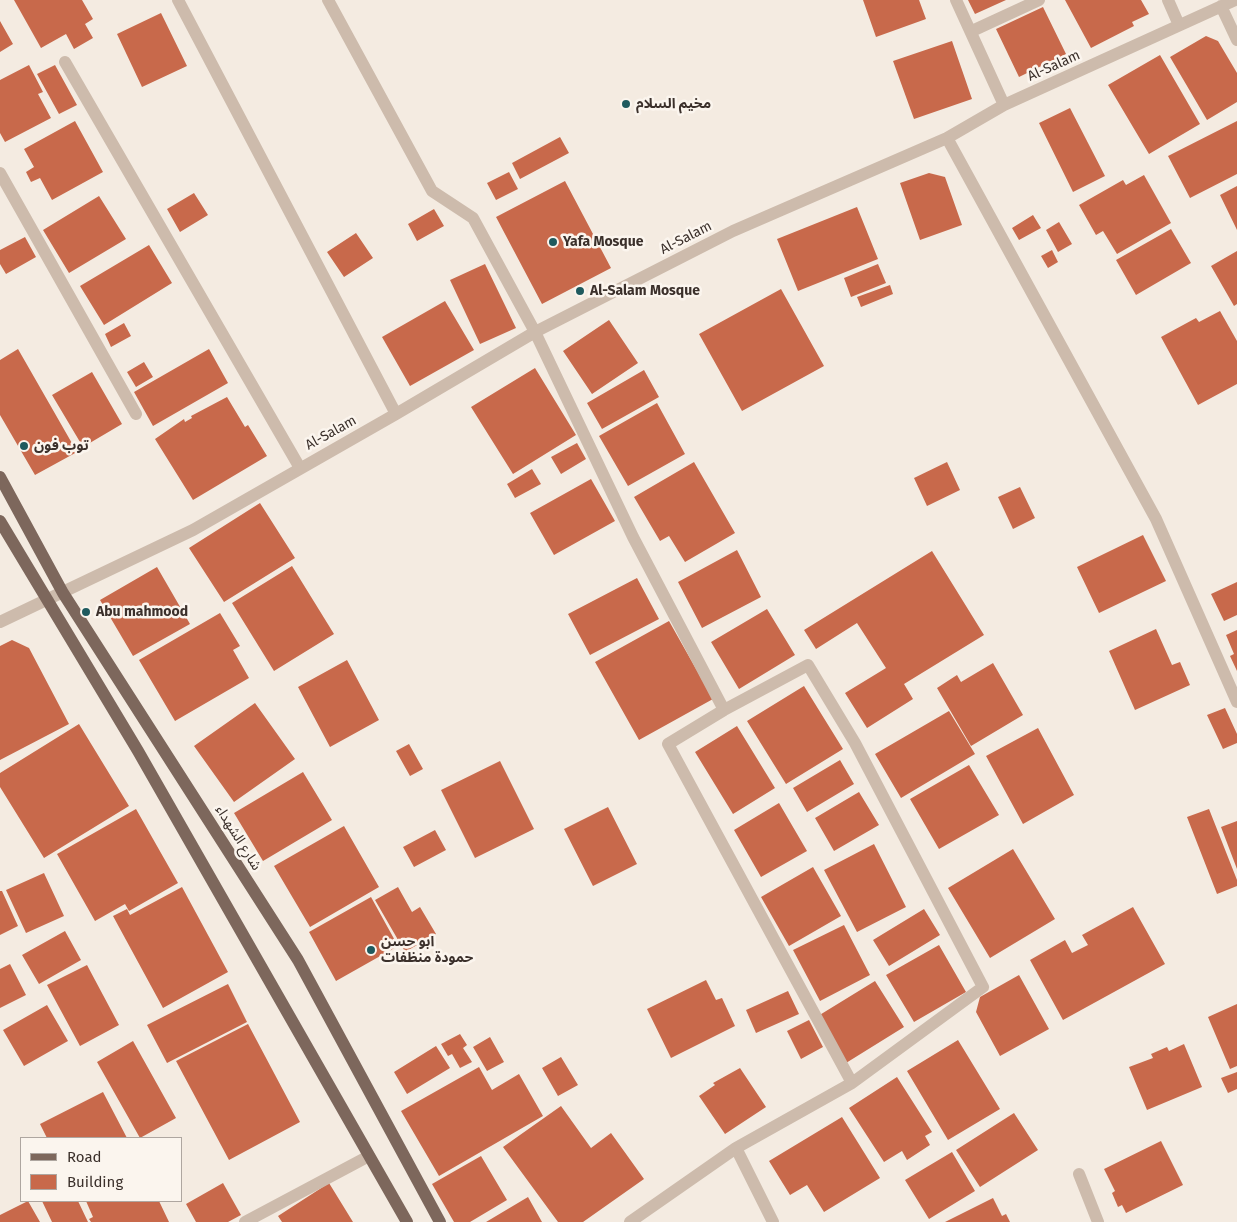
<!DOCTYPE html>
<html>
<head>
<meta charset="utf-8">
<style>
  body { margin:0 }
  #map { position:relative; width:1237px; height:1222px; overflow:hidden; background:#f4ebe1; font-family:"Fira Sans",sans-serif }
  canvas { display:block }
  .legend { position:absolute; left:20px; top:1137px; width:162px; height:65px; box-sizing:border-box; background:#fbf5ee; border:1px solid #aea6a0; margin:0; padding:6px 9px; list-style:none; font-size:15px; color:#3b302b }
  .legend li { display:flex; align-items:center; gap:10px; height:25px }
  .legend b { width:25px; border:1px solid #aea6a0 }
</style>
</head>
<body>
<div id="map">
<canvas width="1237" height="1222"></canvas>
<ul class="legend">
<li><b style="height:6px;background:#7d675c"></b>Road</li>
<li><b style="height:14px;background:#c8694b"></b>Building</li>
</ul>
</div>
<script>
const c = document.querySelector('canvas').getContext('2d');
c.lineJoin = 'round';
function fill(path, color) { c.fillStyle = color; c.fill(path, 'evenodd'); }
const poly = rows => new Path2D(rows.map(r => 'M' + r).join(''));
function strokePath(path, color, width, dash) { c.strokeStyle = color; c.lineWidth = width; c.lineCap = dash ? 'butt' : 'round'; c.setLineDash(dash || []); c.stroke(path); }
function label(font, color, halo, rows, align = 'center') {
  c.font = font + ' "Fira Sans","Noto Sans Arabic",sans-serif'; c.lineWidth = 5; c.setLineDash([]); c.textBaseline = 'middle'; c.strokeStyle = halo; c.fillStyle = color; for (const [text, x, y, turn = 0] of rows) {
    c.save(); c.translate(x, y); c.rotate((+turn || 0) * Math.PI / 180); c.textAlign = isNaN(turn) ? turn : align; if (halo) c.strokeText(text, 0, 0); c.fillText(text, 0, 0); c.restore();
  }
}
fill(poly([
  [14,0,82,0,93,19,85,24,93,38,74,49,66,34,41,48],
  [863,0,919,0,926,19,876,37],
  [968,0,1006,0,975,14],
  [1065,0,1141,0,1149,14,1132,22,1134,26,1091,48],
  [1043,7,1066,54,1019,77,996,29],
  [161,13,187,66,142,87,117,34],
  [0,21,13,44,0,52],
  [1206,36,1218,41,1237,73,1237,102,1207,120,1170,57],
  [952,41,972,99,914,119,893,61],
  [1160,55,1200,124,1149,154,1108,85],
  [29,65,43,92,38,94,51,118,5,142,0,133,0,80],
  [55,65,77,105,59,114,37,74],
  [1070,108,1105,176,1073,192,1039,123],
  [75,121,103,172,52,200,40,178,31,182,26,172,34,167,24,149],
  [1237,121,1237,174,1190,198,1168,156],
  [560,137,569,153,520,179,512,163],
  [509,172,518,189,496,200,487,183],
  [929,173,945,177,962,225,920,240,900,183],
  [1144,175,1171,223,1117,254,1103,231,1096,235,1079,205,1123,180,1126,185],
  [565,181,611,268,542,304,496,217],
  [1237,186,1237,230,1220,195],
  [194,193,208,215,180,232,167,209],
  [99,196,126,239,69,273,43,230],
  [857,207,878,259,798,291,777,239],
  [434,209,444,226,417,241,408,224],
  [1033,215,1041,228,1019,240,1012,228],
  [1059,222,1072,244,1058,252,1046,230],
  [1171,229,1191,263,1136,295,1116,260],
  [356,233,373,258,344,277,327,252],
  [25,237,36,257,6,274,0,264,0,250],
  [149,245,172,283,104,325,80,286],
  [1052,250,1058,262,1048,268,1041,256],
  [1237,251,1237,304,1234,306,1211,266],
  [485,264,516,328,480,344,450,280],
  [878,264,886,283,851,297,844,278],
  [890,285,893,294,861,307,857,297],
  [781,289,824,366,742,411,699,334],
  [445,301,474,350,410,386,382,337],
  [1220,311,1237,341,1237,384,1198,405,1161,337,1196,318,1199,322],
  [609,320,638,363,592,394,563,351],
  [124,323,131,336,111,347,105,334],
  [18,349,77,452,35,475,0,415,0,360],
  [209,349,228,383,153,426,134,392],
  [144,362,153,377,136,387,127,372],
  [535,368,576,435,513,474,471,407],
  [644,370,659,397,602,429,587,403],
  [92,372,122,424,83,447,52,395],
  [227,397,245,427,248,425,267,456,193,500,155,439,184,419,185,422,192,418,191,416],
  [657,403,685,454,628,486,599,436],
  [577,443,586,459,561,474,551,457],
  [694,462,735,533,685,562,669,536,660,541,634,497],
  [947,462,960,490,927,506,914,478],
  [532,469,541,484,515,498,507,484],
  [591,479,615,521,554,555,530,513],
  [1020,487,1035,518,1013,529,998,497],
  [260,503,295,558,224,602,189,548],
  [1143,535,1166,581,1099,613,1077,567],
  [737,550,761,597,702,628,678,582],
  [932,551,984,635,904,684,913,699,867,728,845,693,886,668,857,623,816,649,804,630],
  [292,566,334,634,274,671,232,603],
  [157,567,190,624,133,656,100,600],
  [637,578,659,619,590,655,568,614],
  [1237,582,1237,615,1224,621,1211,594],
  [767,609,795,655,739,689,711,642],
  [220,613,240,646,233,650,249,678,175,721,139,660],
  [669,621,713,699,639,740,595,662],
  [1156,629,1172,665,1180,662,1190,685,1135,710,1109,651],
  [1237,630,1237,671,1230,656,1234,654,1226,635],
  [12,640,29,648,69,724,0,760,0,646],
  [347,660,379,720,330,747,298,687],
  [993,663,1023,715,971,746,937,688,957,675,961,682],
  [804,686,843,749,786,784,747,721],
  [255,703,295,759,234,802,194,746],
  [1225,708,1237,734,1237,743,1223,749,1207,715],
  [949,711,975,754,901,798,875,754],
  [79,724,129,806,44,858,0,787,0,773],
  [737,726,775,788,733,814,695,752],
  [1038,728,1074,795,1023,824,986,756],
  [409,744,423,769,410,776,396,751],
  [840,760,854,784,807,812,793,788],
  [500,761,534,829,475,858,441,790],
  [969,765,999,815,939,849,910,799],
  [303,772,332,820,263,861,234,813],
  [859,792,879,825,834,851,815,818],
  [779,803,807,851,761,877,734,830],
  [608,807,637,864,593,886,564,829],
  [136,809,178,883,129,911,125,904,95,921,57,854],
  [1209,809,1237,880,1237,886,1217,894,1187,817],
  [1237,821,1237,869,1221,827],
  [344,826,379,887,310,927,274,866],
  [435,830,446,850,414,867,403,847],
  [874,844,906,907,857,932,824,870],
  [1013,849,1055,919,990,958,948,888],
  [813,867,841,916,789,946,761,897],
  [44,873,64,916,26,933,6,890],
  [182,887,228,972,163,1008,113,916,127,909,130,915],
  [398,887,412,912,420,907,436,934,405,952,375,900],
  [0,891,2,891,18,926,0,935],
  [371,897,398,946,336,981,309,932],
  [1133,907,1165,964,1063,1020,1030,960,1065,940,1072,953,1088,945,1082,935],
  [924,909,940,935,889,966,873,940],
  [844,925,870,975,820,1001,793,950],
  [65,931,81,960,39,984,22,955],
  [939,945,966,992,914,1022,886,975],
  [10,964,26,995,0,1008,0,969],
  [87,965,119,1025,80,1046,47,985],
  [1019,975,1049,1029,1000,1056,976,1012,980,997],
  [706,980,716,1000,722,998,735,1026,671,1058,647,1009],
  [875,981,904,1027,846,1063,818,1016],
  [228,984,247,1022,167,1063,147,1025],
  [788,991,799,1014,756,1033,746,1010],
  [1237,1004,1237,1066,1230,1069,1208,1017],
  [47,1005,68,1041,24,1066,3,1030],
  [809,1020,823,1047,801,1059,787,1031],
  [248,1024,300,1122,229,1160,176,1061],
  [460,1034,467,1045,463,1048,472,1062,460,1068,452,1054,448,1056,441,1044],
  [490,1037,504,1062,487,1071,473,1047],
  [958,1040,1000,1109,948,1140,907,1071],
  [133,1041,176,1118,140,1138,97,1062],
  [1184,1044,1202,1087,1147,1110,1129,1067,1153,1058,1151,1054,1167,1047,1169,1051],
  [436,1046,450,1068,407,1094,394,1072],
  [561,1057,578,1085,558,1096,542,1068],
  [479,1067,492,1090,519,1074,543,1116,439,1176,401,1111],
  [740,1068,766,1107,725,1134,699,1096,715,1085,713,1083],
  [1237,1072,1237,1089,1228,1093,1221,1078],
  [897,1077,932,1132,925,1136,930,1145,907,1160,902,1151,884,1162,849,1108],
  [103,1092,127,1138,47,1138,40,1124],
  [561,1106,591,1148,611,1133,644,1179,583,1222,558,1222,503,1147],
  [1014,1113,1038,1150,980,1187,956,1150],
  [842,1117,880,1178,824,1212,807,1185,790,1195,769,1161],
  [1161,1141,1183,1185,1126,1213,1122,1205,1118,1207,1112,1193,1115,1191,1104,1169],
  [952,1152,975,1191,929,1219,905,1180],
  [481,1156,507,1200,470,1222,454,1222,432,1184],
  [223,1183,241,1215,228,1222,196,1222,186,1204],
  [329,1183,353,1222,282,1222,278,1216],
  [528,1197,542,1222,486,1222],
  [993,1198,1002,1216,1006,1214,1010,1222,945,1222],
  [28,1201,40,1222,0,1222,0,1215],
  [42,1201,78,1201,88,1222,52,1222],
  [86,1201,159,1201,169,1222,91,1222,89,1219,93,1217]
]), '#c8694b');
strokePath(poly([
  [178,0,396,414],
  [328,0,432,191,473,218,535,332,633,537,724,710],
  [956,0,1004,105],
  [1168,0,1179,25],
  [1221,6,1237,40],
  [972,31,1039,0],
  [65,62,300,468],
  [947,138,1156,519,1237,702],
  [0,173,136,414],
  [0,622,193,530,396,414,535,332,733,231,947,138,1004,105,1235,0],
  [736,1148,773,1222],
  [1079,1174,1098,1222],
  [245,1222,369,1156],
  [630,1222,736,1148,852,1083,983,987,855,743,808,665,724,710,668,744,852,1083]
]), '#cdbbac', 12);
strokePath(poly([
  [0,477,63,593,298,960,440,1222],
  [0,521,138,751,407,1222]
]), '#7d675c', 12);
for (const [x, y, r, color] of [
  [626,104,5,"#1f5a5e"],
  [553,242,5,"#1f5a5e"],
  [580,291,5,"#1f5a5e"],
  [24,446,5,"#1f5a5e"],
  [86,612,5,"#1f5a5e"],
  [371,950,5,"#1f5a5e"]
]) { const dot = new Path2D(); dot.arc(x, y, r, 0, 2 * Math.PI); c.fillStyle = color; c.fill(dot); strokePath(dot, '#fbf5ee', 2); }
label('14px', '#3b302b', '#fbf5ee', [
  ["Al-Salam",1054,66,-24],
  ["Al-Salam",686,238,-27],
  ["Al-Salam",331,433,-29],
  ["شارع الشهداء",238,838,58]
]);
label('bold 14px', '#3b302b', '#fbf5ee', [
  ["مخيم السلام",636,104],
  ["Yafa Mosque",563,242],
  ["Al-Salam Mosque",590,291],
  ["توب فون",34,446],
  ["Abu mahmood",96,612],
  ["ابو حسن",381,942],
  ["حمودة منظفات",381,958]
], 'left');
</script>
</body>
</html>
